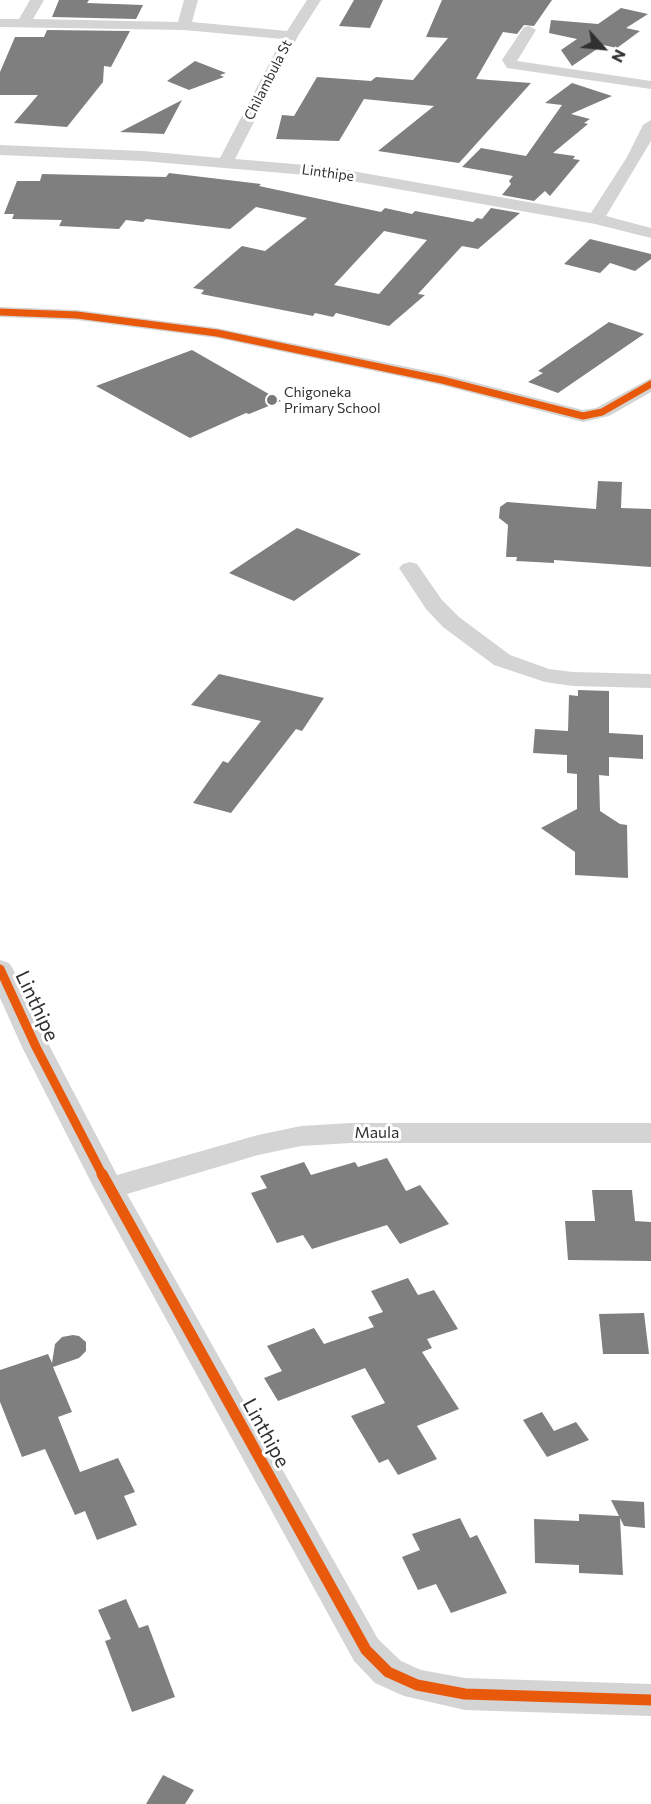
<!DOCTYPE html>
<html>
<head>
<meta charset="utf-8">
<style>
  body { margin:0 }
  #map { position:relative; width:651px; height:1804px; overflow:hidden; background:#fff; font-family:Commissioner,sans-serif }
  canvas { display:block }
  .north { position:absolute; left:573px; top:18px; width:60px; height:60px; -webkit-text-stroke:4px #fff; paint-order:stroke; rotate:117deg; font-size:16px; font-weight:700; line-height:24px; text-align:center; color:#303030 }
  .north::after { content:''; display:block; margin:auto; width:21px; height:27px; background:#303030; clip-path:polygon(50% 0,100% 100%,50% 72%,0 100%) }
</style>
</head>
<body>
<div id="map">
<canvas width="651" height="1804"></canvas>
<div class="north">N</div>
</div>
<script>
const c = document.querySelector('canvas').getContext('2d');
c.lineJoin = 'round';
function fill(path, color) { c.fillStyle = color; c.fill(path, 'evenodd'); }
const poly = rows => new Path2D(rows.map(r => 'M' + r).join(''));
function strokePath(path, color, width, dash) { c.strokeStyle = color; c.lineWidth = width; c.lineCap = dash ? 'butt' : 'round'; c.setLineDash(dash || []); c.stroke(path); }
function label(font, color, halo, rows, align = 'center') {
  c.font = font + ' Commissioner,sans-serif'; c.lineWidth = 6; c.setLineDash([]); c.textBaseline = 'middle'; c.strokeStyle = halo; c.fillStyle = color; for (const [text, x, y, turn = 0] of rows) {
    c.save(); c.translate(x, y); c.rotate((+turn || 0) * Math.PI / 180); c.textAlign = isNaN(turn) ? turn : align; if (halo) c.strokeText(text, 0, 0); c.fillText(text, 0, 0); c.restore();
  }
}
fill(poly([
  [59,0,89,0,87,3,143,5,136,19,52,17],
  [354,0,383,0,370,28,339,26],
  [442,0,552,0,534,26,524,25,517,34,503,32,476,79,531,83,459,163,378,151,434,106,364,99,339,141,276,139,282,115,294,116,317,77,371,81,376,77,413,80,448,38,426,37],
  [621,8,648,14,626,28,640,31,617,48,603,45,572,66,561,50,577,39,549,33,551,20,598,24],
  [47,30,130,31,111,67,104,66,103,82,67,127,14,123,38,95,0,95,0,72,15,37,44,37],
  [195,61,226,73,220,75,224,77,189,90,167,81],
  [572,83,612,96,571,114,590,119,584,123,588,124,553,153,575,156,573,159,580,160,550,196,545,191,534,201,502,195,511,184,509,181,513,176,462,167,481,148,526,156,562,105,545,103],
  [182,100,164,134,120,132],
  [169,173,261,184,259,186,381,212,385,208,412,214,415,211,473,222,477,218,482,219,491,208,520,213,478,249,462,246,418,294,425,295,389,326,336,313,333,317,315,313,313,316,201,294,204,290,193,288,242,246,265,251,307,218,256,207,230,229,146,219,143,222,126,220,119,229,59,226,62,220,12,219,14,214,4,214,17,181,40,181,42,174,166,177],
  [384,231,427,240,379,294,334,285],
  [590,239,651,254,651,259,635,271,610,263,600,273,564,264],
  [609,322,644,334,558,393,528,382,543,373,538,371],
  [192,350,281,401,249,414,246,413,190,438,96,386],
  [598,481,622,482,621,508,651,509,651,567,554,560,554,563,516,561,517,557,506,557,508,525,499,518,500,507,507,502,596,509],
  [297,528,361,554,294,601,229,573],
  [219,674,324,698,302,731,296,729,231,813,193,803,223,761,228,763,261,721,191,705],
  [578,690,609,691,609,733,643,735,643,759,609,757,609,776,599,775,600,811,620,824,627,825,628,878,575,875,575,852,541,828,577,809,577,774,567,773,567,755,533,753,535,729,568,731,569,695,578,696],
  [387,1158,406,1191,420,1185,449,1224,400,1244,387,1225,312,1249,303,1235,277,1243,251,1193,267,1188,260,1176,304,1162,311,1175,355,1162,358,1167],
  [592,1190,632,1190,635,1221,651,1222,651,1261,568,1260,565,1221,595,1221],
  [408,1278,418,1295,434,1290,458,1329,427,1339,432,1348,422,1352,459,1409,417,1426,437,1459,398,1475,388,1459,379,1463,351,1416,385,1403,365,1368,278,1401,264,1378,282,1371,267,1346,314,1328,324,1344,374,1327,368,1317,383,1312,371,1291],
  [644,1313,649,1354,603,1354,599,1314],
  [73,1335,79,1336,86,1342,86,1351,79,1358,53,1367,72,1412,58,1417,80,1472,118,1458,135,1492,124,1496,137,1525,97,1540,85,1511,75,1515,45,1449,22,1457,0,1402,0,1370,48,1354,52,1363,55,1344,62,1337],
  [542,1412,554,1431,576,1422,589,1440,547,1457,523,1420],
  [611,1500,644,1502,645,1528,624,1526,620,1518,623,1575,579,1573,579,1565,535,1563,534,1519,579,1521,579,1514,619,1516],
  [460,1518,470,1538,477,1535,507,1593,451,1613,436,1584,418,1590,402,1557,420,1550,412,1534],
  [126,1599,139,1628,148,1625,175,1697,132,1712,105,1641,111,1639,98,1610],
  [163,1775,194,1790,185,1804,146,1804]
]), '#7f7f7f');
fill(poly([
  [30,0,44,0,33,19,178,22,184,0,198,0,192,22,287,31,307,0,321,0,298,36,235,159,329,167,591,213,627,157,643,125,651,120,651,141,606,216,651,228,651,238,595,224,329,177,143,161,0,155,0,145,143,151,220,158,282,39,184,30,0,27,0,19,19,19,30,0],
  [529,26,536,30,517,61,651,81,651,89,507,68,502,60,524,27,529,26],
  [0,307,77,310,217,328,442,374,583,410,596,408,651,378,651,392,609,416,583,422,441,385,217,338,77,320,0,317,0,307],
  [410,562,417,564,442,600,459,617,510,655,549,669,573,672,651,674,651,688,573,686,545,682,494,665,443,627,426,609,399,568,403,564,410,562],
  [0,960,9,963,13,969,50,1047,117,1175,258,1135,301,1126,351,1123,651,1123,651,1143,351,1143,301,1146,258,1155,127,1194,378,1639,401,1661,421,1670,465,1678,651,1684,651,1716,465,1710,404,1696,375,1683,354,1661,94,1188,22,1047,0,998,0,960]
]), '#d4d4d4');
strokePath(poly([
  [0,312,77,315,217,333,442,380,583,416,602,412,651,384]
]), '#e8590c', 7);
strokePath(poly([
  [0,969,36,1047,103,1176]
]), '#e8590c', 9);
strokePath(poly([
  [102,1174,366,1650,388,1672,417,1685,465,1694,651,1700]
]), '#e8590c', 11);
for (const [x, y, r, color] of [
  [272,400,6,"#787878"]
]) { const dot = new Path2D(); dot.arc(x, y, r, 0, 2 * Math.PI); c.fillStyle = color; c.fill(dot); strokePath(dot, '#fff', 2); }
label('14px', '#303030', '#fff', [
  ["Chilambula St",268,80,-63],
  ["Linthipe",328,173,8]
]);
label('14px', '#303030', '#fff', [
  ["Chigoneka",284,392],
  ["Primary School",284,408]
], 'left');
label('16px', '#303030', '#fff', [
  ["Maula",377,1133]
]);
label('20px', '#303030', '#fff', [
  ["Linthipe",37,1006,65],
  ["Linthipe",266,1433,61]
]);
</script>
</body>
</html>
